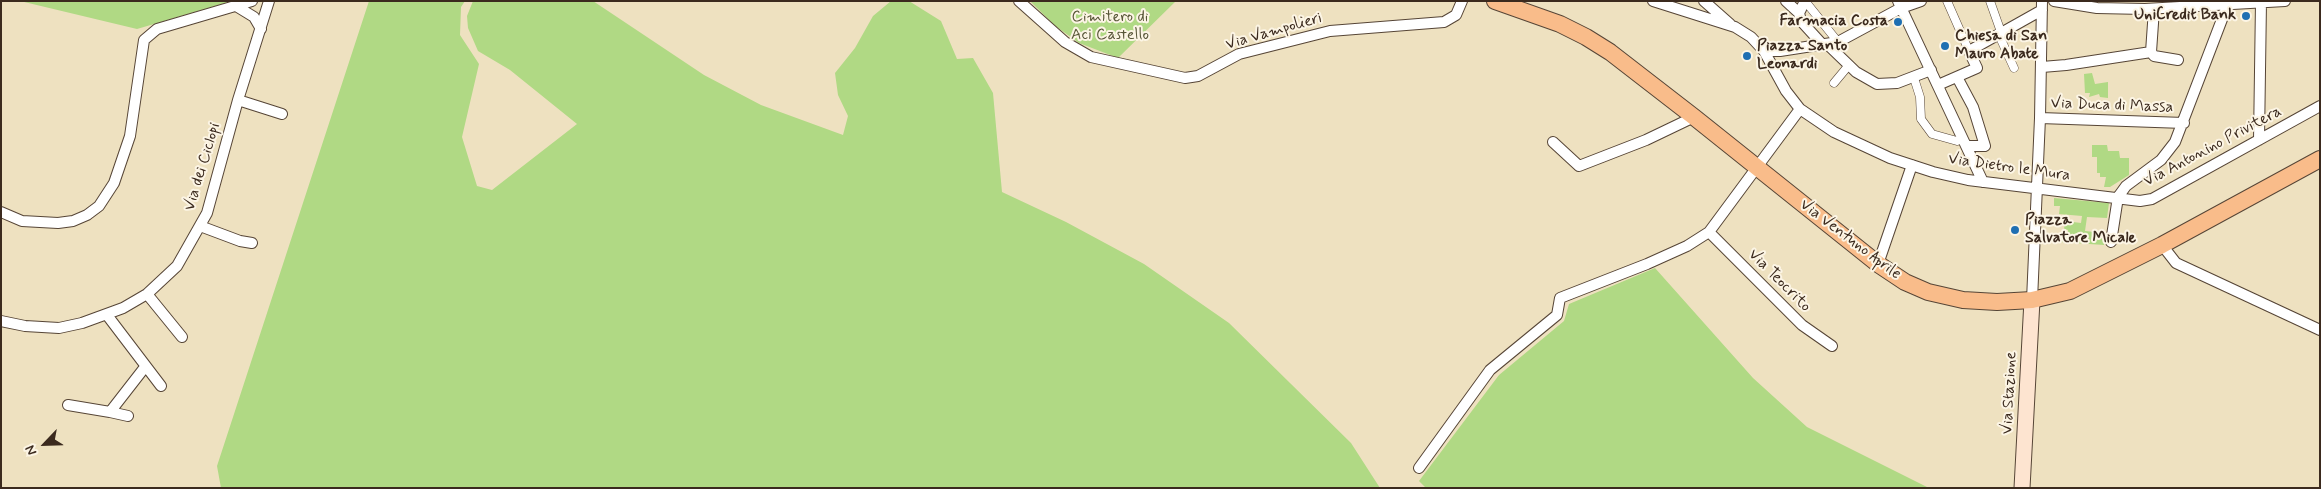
<!DOCTYPE html>
<html>
<head>
<meta charset="utf-8">
<style>
  body { margin:0 }
  #map { position:relative; width:2321px; height:489px; overflow:hidden; background:#eee1c0; font-family:Mynerve,sans-serif }
  canvas { display:block }
  .frame { position:absolute; inset:0; border:2px solid #3b2a1e; pointer-events:none }
  .north { position:absolute; left:20px; top:419px; width:50px; height:50px; -webkit-text-stroke:4px #fcf5e5; paint-order:stroke; rotate:246deg; font-size:14px; font-weight:700; line-height:20px; text-align:center; color:#3b2a1e }
  .north::after { content:''; display:block; margin:auto; width:18px; height:22px; background:#3b2a1e; clip-path:polygon(50% 0,100% 100%,50% 72%,0 100%) }
</style>
</head>
<body>
<div id="map">
<canvas width="2321" height="489"></canvas>
<div class="frame"></div>
<div class="north">N</div>
</div>
<script>
const c = document.querySelector('canvas').getContext('2d');
c.lineJoin = 'round';
function fill(path, color) { c.fillStyle = color; c.fill(path, 'evenodd'); }
const poly = rows => new Path2D(rows.map(r => 'M' + r).join(''));
function strokePath(path, color, width, dash) { c.strokeStyle = color; c.lineWidth = width; c.lineCap = dash ? 'butt' : 'round'; c.setLineDash(dash || []); c.stroke(path); }
function label(font, color, halo, rows, align = 'center') {
  c.font = font + ' Mynerve,sans-serif'; c.lineWidth = 4; c.setLineDash([]); c.textBaseline = 'middle'; c.strokeStyle = halo; c.fillStyle = color; for (const [text, x, y, turn = 0] of rows) {
    c.save(); c.translate(x, y); c.rotate((+turn || 0) * Math.PI / 180); c.textAlign = isNaN(turn) ? turn : align; if (halo) c.strokeText(text, 0, 0); c.fillText(text, 0, 0); c.restore();
  }
}
fill(poly([
  [20,1,232,1,137,29],
  [369,1,465,1,461,7,460,35,479,64,462,137,477,186,492,190,577,124,510,70,478,51,468,28,467,16,473,1,593,1,704,75,761,105,843,135,848,116,838,95,835,73,855,48,873,16,891,1,909,1,941,21,957,59,973,58,993,93,1002,192,1066,222,1144,264,1229,323,1351,443,1380,488,221,488,217,466],
  [1030,1,1176,1,1118,58,1079,43,1054,25],
  [2092,73,2095,84,2108,82,2108,98,2100,97,2099,94,2089,97,2090,93,2085,93,2084,74],
  [2092,145,2107,145,2108,151,2119,151,2120,158,2129,158,2129,175,2110,187,2104,187,2106,177,2100,177,2100,173,2097,173,2097,157,2092,157],
  [2054,198,2109,203,2107,218,2087,217,2085,231,2105,233,2104,245,2060,242,2060,234,2068,234,2068,230,2064,229,2065,221,2081,223,2082,216,2059,214,2060,206,2054,206],
  [1655,268,1753,378,1807,427,1929,488,1426,488,1419,481,1499,375,1564,321,1569,304]
]), '#b0d984');
const pedestrian = poly([
  [1805,1,1838,42],
  [1947,1,1969,51],
  [1990,1,2001,32],
  [1998,33,2014,68],
  [1914,78,1920,97,1921,119,1932,134,1957,141],
  [1834,83,1849,65]
]);
const minor = poly([
  [1019,1,1065,42,1091,57,1185,78,1198,76,1239,54,1330,31,1444,22,1456,15,1462,1],
  [1653,1,1735,27,1751,37,1764,51,1786,91,1800,109,1834,132,1890,158,1933,172,1968,180,2140,201,2152,199,2320,106],
  [1704,1,1730,24],
  [1786,1,1799,13,1801,21,1822,44],
  [1898,1,1983,182],
  [2054,1,2097,8,2145,9,2285,1],
  [236,6,254,17,261,29],
  [1799,13,1805,1],
  [1827,44,1856,72,1877,84,1897,83,1931,70],
  [1764,51,1780,51,1838,42,1901,8,1921,1],
  [2151,52,2154,9],
  [2042,67,2066,65,2151,52,2154,56,2178,60],
  [1957,77,1973,107,1985,146,1968,146],
  [1938,85,1977,68,1969,51,2042,10],
  [238,100,282,114],
  [2040,118,2184,123],
  [2259,140,2261,2],
  [1553,142,1579,166,1646,140,1694,117],
  [1,212,22,221,58,223,73,221,87,215,99,206,114,183,130,136,144,40,157,29,252,1],
  [200,226,240,241,252,243],
  [1709,232,1802,325,1832,346],
  [2111,242,2118,197,2126,186,2161,160,2175,142,2229,1],
  [2162,245,2176,263,2320,330],
  [1878,264,1912,165],
  [147,294,182,337],
  [2032,300,2040,118,2042,1],
  [107,315,161,386],
  [1,321,25,326,59,328,82,323,123,308,147,294,177,266,207,213,238,100,269,1],
  [68,405,110,412,145,367],
  [110,412,128,416],
  [1419,468,1490,370,1557,315,1560,298,1647,264,1687,246,1709,232,1800,109]
]);
const secondary = poly([
  [2022,488,2032,300]
]);
const primary = poly([
  [1495,1,1560,24,1586,37,1610,52,1694,117,1878,264,1905,282,1928,292,1963,300,1997,302,2032,300,2070,291,2162,245,2320,159]
]);
strokePath(pedestrian, '#564536', 9);
strokePath(minor, '#564536', 12);
strokePath(secondary, '#564536', 17);
strokePath(primary, '#564536', 18);
strokePath(pedestrian, '#fff', 8);
strokePath(minor, '#fff', 10);
strokePath(secondary, '#fde4d0', 15);
strokePath(primary, '#f9bc8a', 16);
for (const [x, y, r, color] of [
  [2246,16,5,"#1f6fb2"],
  [1898,22,5,"#1f6fb2"],
  [1945,46,5,"#1f6fb2"],
  [1747,56,5,"#1f6fb2"],
  [2015,230,5,"#1f6fb2"]
]) { const dot = new Path2D(); dot.arc(x, y, r, 0, 2 * Math.PI); c.fillStyle = color; c.fill(dot); strokePath(dot, '#fcf5e5', 2); }
label('bold 16px', '#3b2a1e', '#fcf5e5', [
  ["UniCredit Bank",2236,16,"right"],
  ["Farmacia Costa",1888,22,"right"],
  ["Chiesa di San",1955,37],
  ["Mauro Abate",1955,55],
  ["Piazza Santo",1757,47],
  ["Leonardi",1757,65],
  ["Piazza",2025,221],
  ["Salvatore Micale",2025,239]
], 'left');
label('16px', '#585638', '#fcf5e5', [
  ["Cimitero di",1110,18],
  ["Aci Castello",1110,36]
]);
label('16px', '#3b2a1e', '#fcf5e5', [
  ["Via Vampolieri",1274,32,-16],
  ["Via Duca di Massa",2112,106,2],
  ["Via Antonino Privitera",2213,147,-28],
  ["Via dei Ciclopi",203,167,-73],
  ["Via Dietro le Mura",2009,168,8],
  ["Via Ventuno Aprile",1850,240,37],
  ["Via Teocrito",1779,281,45],
  ["Via Stazione",2010,393,-87]
]);
</script>
</body>
</html>
